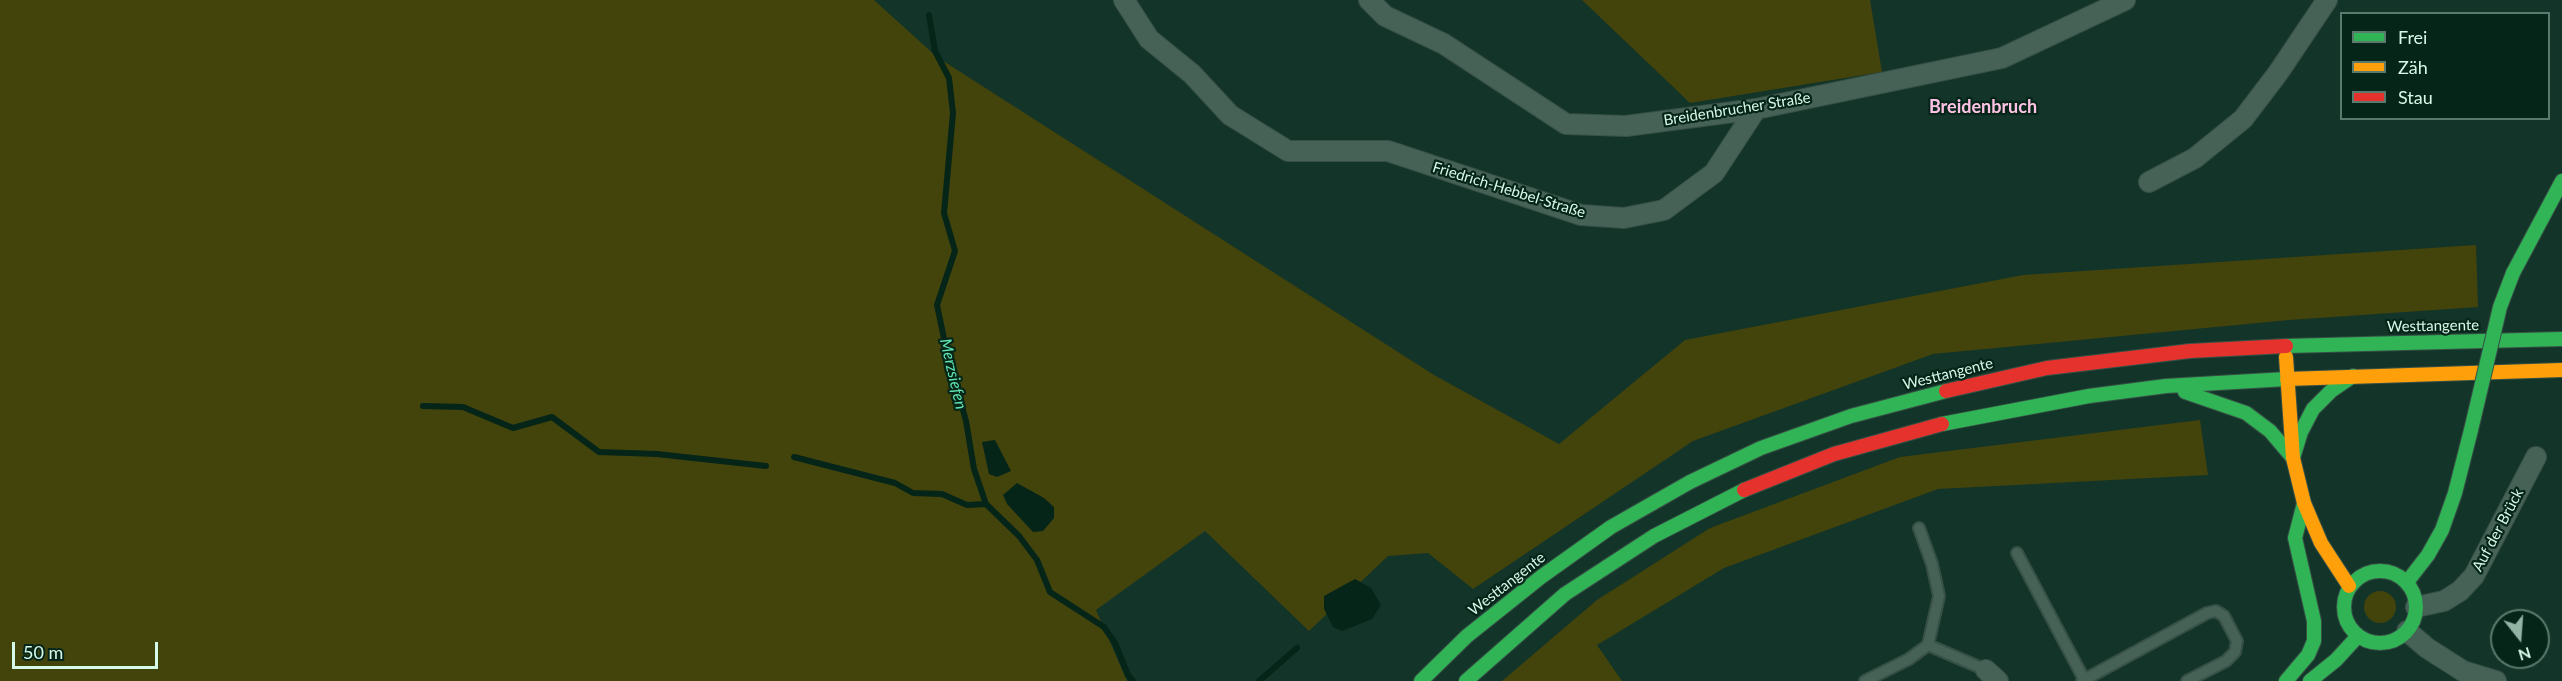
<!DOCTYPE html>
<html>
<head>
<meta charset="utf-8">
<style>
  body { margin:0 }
  #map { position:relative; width:2562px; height:681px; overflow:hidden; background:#133429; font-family:Lato,sans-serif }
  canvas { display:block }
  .legend { position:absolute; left:2340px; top:12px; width:210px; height:108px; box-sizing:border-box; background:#062519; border:2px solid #597a6c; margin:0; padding:8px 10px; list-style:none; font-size:18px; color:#d6f9e8 }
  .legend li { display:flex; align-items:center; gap:12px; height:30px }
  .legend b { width:30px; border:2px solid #597a6c }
  .north { position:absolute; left:2490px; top:609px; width:60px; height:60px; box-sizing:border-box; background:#062519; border:2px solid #597a6c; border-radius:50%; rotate:163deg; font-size:16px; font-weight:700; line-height:24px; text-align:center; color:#d6f9e8 }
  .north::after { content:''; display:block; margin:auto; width:21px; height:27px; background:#92b4a5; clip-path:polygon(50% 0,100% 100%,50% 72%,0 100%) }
  .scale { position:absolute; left:12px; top:642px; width:146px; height:27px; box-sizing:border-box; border:3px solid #d6f9e8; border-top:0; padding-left:8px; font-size:18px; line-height:21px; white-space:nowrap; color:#d6f9e8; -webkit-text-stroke:4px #062519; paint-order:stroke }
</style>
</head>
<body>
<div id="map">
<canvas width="2562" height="681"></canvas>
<ul class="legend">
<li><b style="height:8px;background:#30b455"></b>Frei</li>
<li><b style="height:8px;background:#ff9f0a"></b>Zäh</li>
<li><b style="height:8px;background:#e5322d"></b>Stau</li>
</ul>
<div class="north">N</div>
<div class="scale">50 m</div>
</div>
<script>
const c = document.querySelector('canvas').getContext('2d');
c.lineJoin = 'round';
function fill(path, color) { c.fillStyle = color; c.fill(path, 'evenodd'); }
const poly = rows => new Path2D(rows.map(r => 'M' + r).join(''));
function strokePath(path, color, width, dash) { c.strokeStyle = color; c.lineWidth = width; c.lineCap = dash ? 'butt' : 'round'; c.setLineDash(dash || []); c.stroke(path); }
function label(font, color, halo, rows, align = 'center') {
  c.font = font + ' Lato,sans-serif'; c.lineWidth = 4.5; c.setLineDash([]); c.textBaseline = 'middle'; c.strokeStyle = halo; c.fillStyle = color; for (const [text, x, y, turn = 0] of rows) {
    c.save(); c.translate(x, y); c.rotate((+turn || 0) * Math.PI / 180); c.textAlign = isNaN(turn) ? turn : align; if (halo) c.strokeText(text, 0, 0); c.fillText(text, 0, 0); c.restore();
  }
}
fill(poly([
  [0,0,874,0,937,57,1434,375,1559,444,1685,340,2023,275,2476,245,2478,307,2289,320,1933,354,1693,441,1473,589,1428,553,1388,556,1309,631,1205,531,1096,610,1127,681,0,681],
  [1582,0,1870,0,1882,72,1690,103],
  [2200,420,2208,475,1938,489,1724,568,1597,645,1622,681,1502,681,1597,600,1710,528,1900,457],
  '2364 607a16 16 0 1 1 32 0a16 16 0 1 1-32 0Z'
]), '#43430c');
fill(poly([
  [995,440,1011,471,997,477,989,474,982,442],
  [1017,483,1044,498,1054,507,1054,518,1043,531,1033,532,1007,504,1003,495],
  [1355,579,1371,588,1381,605,1372,619,1342,631,1333,627,1324,609,1324,596]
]), '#052519');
strokePath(poly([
  [929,15,935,51,949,78,953,113,944,213,955,251,937,305,946,348,966,421,974,469,986,504,1019,536,1037,560,1050,592,1104,627,1115,643,1128,675,1133,681],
  [423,406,463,407,513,428,552,417,599,452,657,454,766,466],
  [794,457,895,483,913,493,942,494,967,505,986,504],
  [1259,681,1297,648]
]), '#052519', 6);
const lane = poly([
  [1919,528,1932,564,1939,596,1928,645],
  [2017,553,2085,681],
  [1865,681,1909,659,1928,645,1986,670],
  [2082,681,2207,613,2216,611,2224,616,2237,641,2235,652,2226,661,2187,681]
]);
const street = poly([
  [1124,0,1149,39,1192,74,1230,115,1288,151,1388,151,1581,215,1624,218,1664,210,1714,173,1756,109],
  [1369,0,1385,16,1444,44,1566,124,1626,126,1756,109,2002,58,2125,0],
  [2149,182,2195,158,2243,119,2278,73,2327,0],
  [2416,607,2444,601,2460,591,2474,576,2536,457],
  [2407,631,2427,648,2463,671,2496,681],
  [1986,670,1998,681]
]);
const fast = poly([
  [2513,273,2562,181],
  [2286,346,2562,339],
  [2185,392,2246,413,2270,431,2293,458],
  [1942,424,2089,396,2166,386,2287,379],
  [2293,458,2301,432,2313,409,2331,391,2353,376],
  '2344 607a36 36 0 1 1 72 0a36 36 0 1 1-72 0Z',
  [2407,582,2428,555,2442,530,2455,493,2471,430],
  [1421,681,1467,636,1541,577,1611,527,1690,482,1761,448,1851,416,1946,391],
  [1466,681,1565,594,1654,536,1744,490],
  [2286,681,2308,655,2314,641,2314,621,2295,538,2304,503],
  [2310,681,2336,660,2358,636]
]);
const slow = poly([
  [2286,357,2293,458,2304,503,2321,543,2349,586],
  [2287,379,2562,370]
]);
const jam = poly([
  [1946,391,2047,368,2190,351,2286,346],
  [1744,490,1834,454,1942,424]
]);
strokePath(lane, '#375046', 14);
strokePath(street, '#375046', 22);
strokePath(fast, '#375046', 16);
strokePath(slow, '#375046', 16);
strokePath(jam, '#375046', 16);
strokePath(lane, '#466156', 10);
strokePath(street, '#466156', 20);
strokePath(fast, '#30b455', 14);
strokePath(slow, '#ff9f0a', 14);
strokePath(jam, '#e5322d', 14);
const fastBridge = poly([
  [2471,430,2500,307,2513,273]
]);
strokePath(fastBridge, '#375046', 16, []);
strokePath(fastBridge, '#30b455', 14);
label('15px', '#d6f9e8', '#062519', [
  ["Breidenbrucher Straße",1737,109,-9],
  ["Friedrich-Hebbel-Straße",1509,190,17],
  ["Westtangente",2433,326,-1],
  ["Westtangente",1948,374,-14],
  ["Auf der Brück",2498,530,-62],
  ["Westtangente",1507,584,-38]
]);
label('italic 16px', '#61e6b1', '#062519', [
  ["Merzsiefen",953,374,77]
]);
label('bold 18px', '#fec3e4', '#062519', [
  ["Breidenbruch",1983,107]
]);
</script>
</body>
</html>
